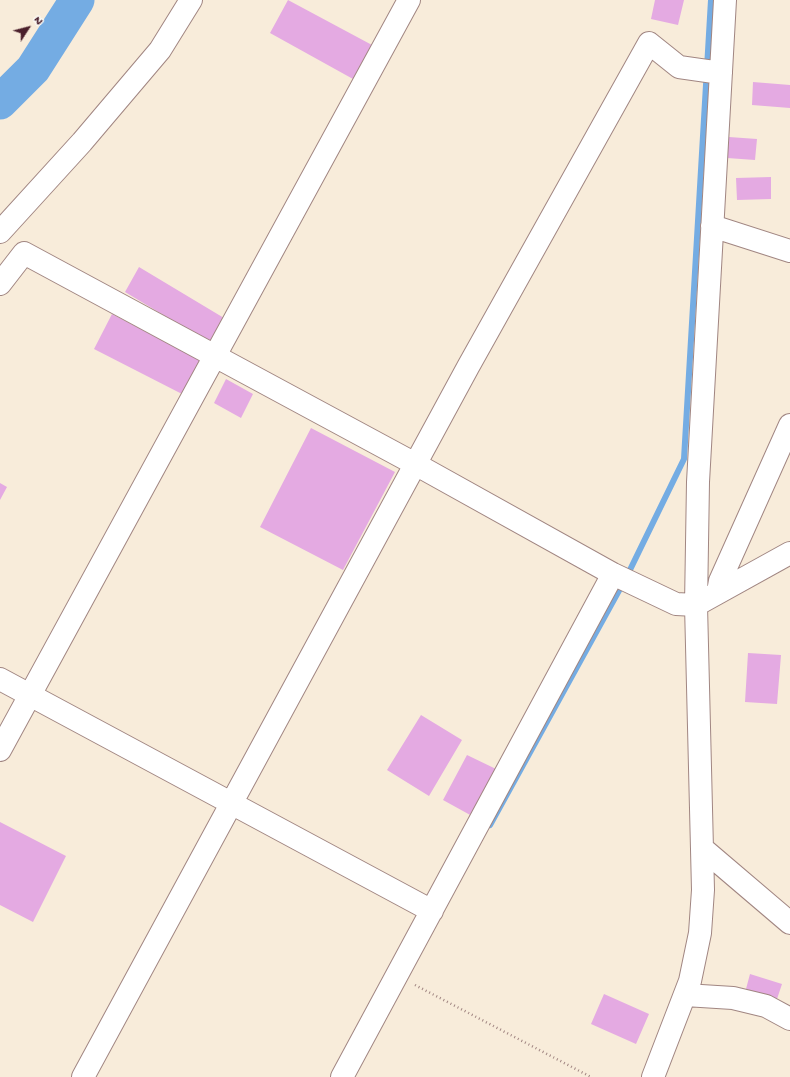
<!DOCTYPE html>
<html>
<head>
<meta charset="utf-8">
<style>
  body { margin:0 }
  #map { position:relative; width:790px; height:1077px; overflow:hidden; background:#f8ecda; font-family:"Gochi Hand",sans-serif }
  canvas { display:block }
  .north { position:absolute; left:8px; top:8px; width:40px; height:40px; -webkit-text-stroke:3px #fdfcf7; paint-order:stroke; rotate:54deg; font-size:11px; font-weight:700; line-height:16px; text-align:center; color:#4a1f2b }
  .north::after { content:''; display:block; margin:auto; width:14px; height:18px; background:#4a1f2b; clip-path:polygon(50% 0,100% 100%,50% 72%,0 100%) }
</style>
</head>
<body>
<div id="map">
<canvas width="790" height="1077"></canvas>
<div class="north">N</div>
</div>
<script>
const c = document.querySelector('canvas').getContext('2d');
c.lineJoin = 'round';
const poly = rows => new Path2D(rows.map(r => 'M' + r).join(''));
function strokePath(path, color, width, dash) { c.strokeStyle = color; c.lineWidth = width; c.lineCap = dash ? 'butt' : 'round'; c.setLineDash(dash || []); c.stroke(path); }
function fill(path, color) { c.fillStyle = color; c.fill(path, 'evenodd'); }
strokePath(poly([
  [490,825,627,576,684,459,711,0]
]), '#74ace3', 6);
strokePath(poly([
  [0,102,33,69,77,0]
]), '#74ace3', 35);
fill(poly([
  [288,0,372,45,353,79,270,33],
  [655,0,684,0,678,25,651,19],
  [753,82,790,85,790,108,752,105],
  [729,137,757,139,755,160,727,158],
  [771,177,771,199,737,200,736,178],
  [139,267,224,318,210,343,125,292],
  [112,314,200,360,182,394,94,349],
  [226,379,253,394,241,418,214,403],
  [311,428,395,472,343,570,260,527],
  [0,483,7,487,0,500],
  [748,653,781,655,777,704,745,702],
  [421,715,462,740,429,796,387,770],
  [467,755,496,769,472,816,443,800],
  [0,822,66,856,33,922,0,905],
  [750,974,782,984,777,999,746,989],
  [604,994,649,1014,636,1044,591,1024]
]), '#e4aae2');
const minor = poly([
  [712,226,790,251],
  [0,232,82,142,160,50,191,0],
  [0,284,24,253,417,465,613,574,676,604,696,605,790,553],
  [718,592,720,581,790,425],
  [0,679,432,911],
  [0,750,409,0],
  [702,848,790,923],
  [685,995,733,998,766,1006,790,1019],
  [83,1077,468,367,649,43,679,67,721,73],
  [342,1077,613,574],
  [653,1077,690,981,700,933,703,890,696,605,698,482,725,0]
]);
strokePath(minor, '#a18682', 24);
strokePath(poly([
  [415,985,591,1077]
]), '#a18682', 2.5, [1, 3]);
strokePath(minor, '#fff', 22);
</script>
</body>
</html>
